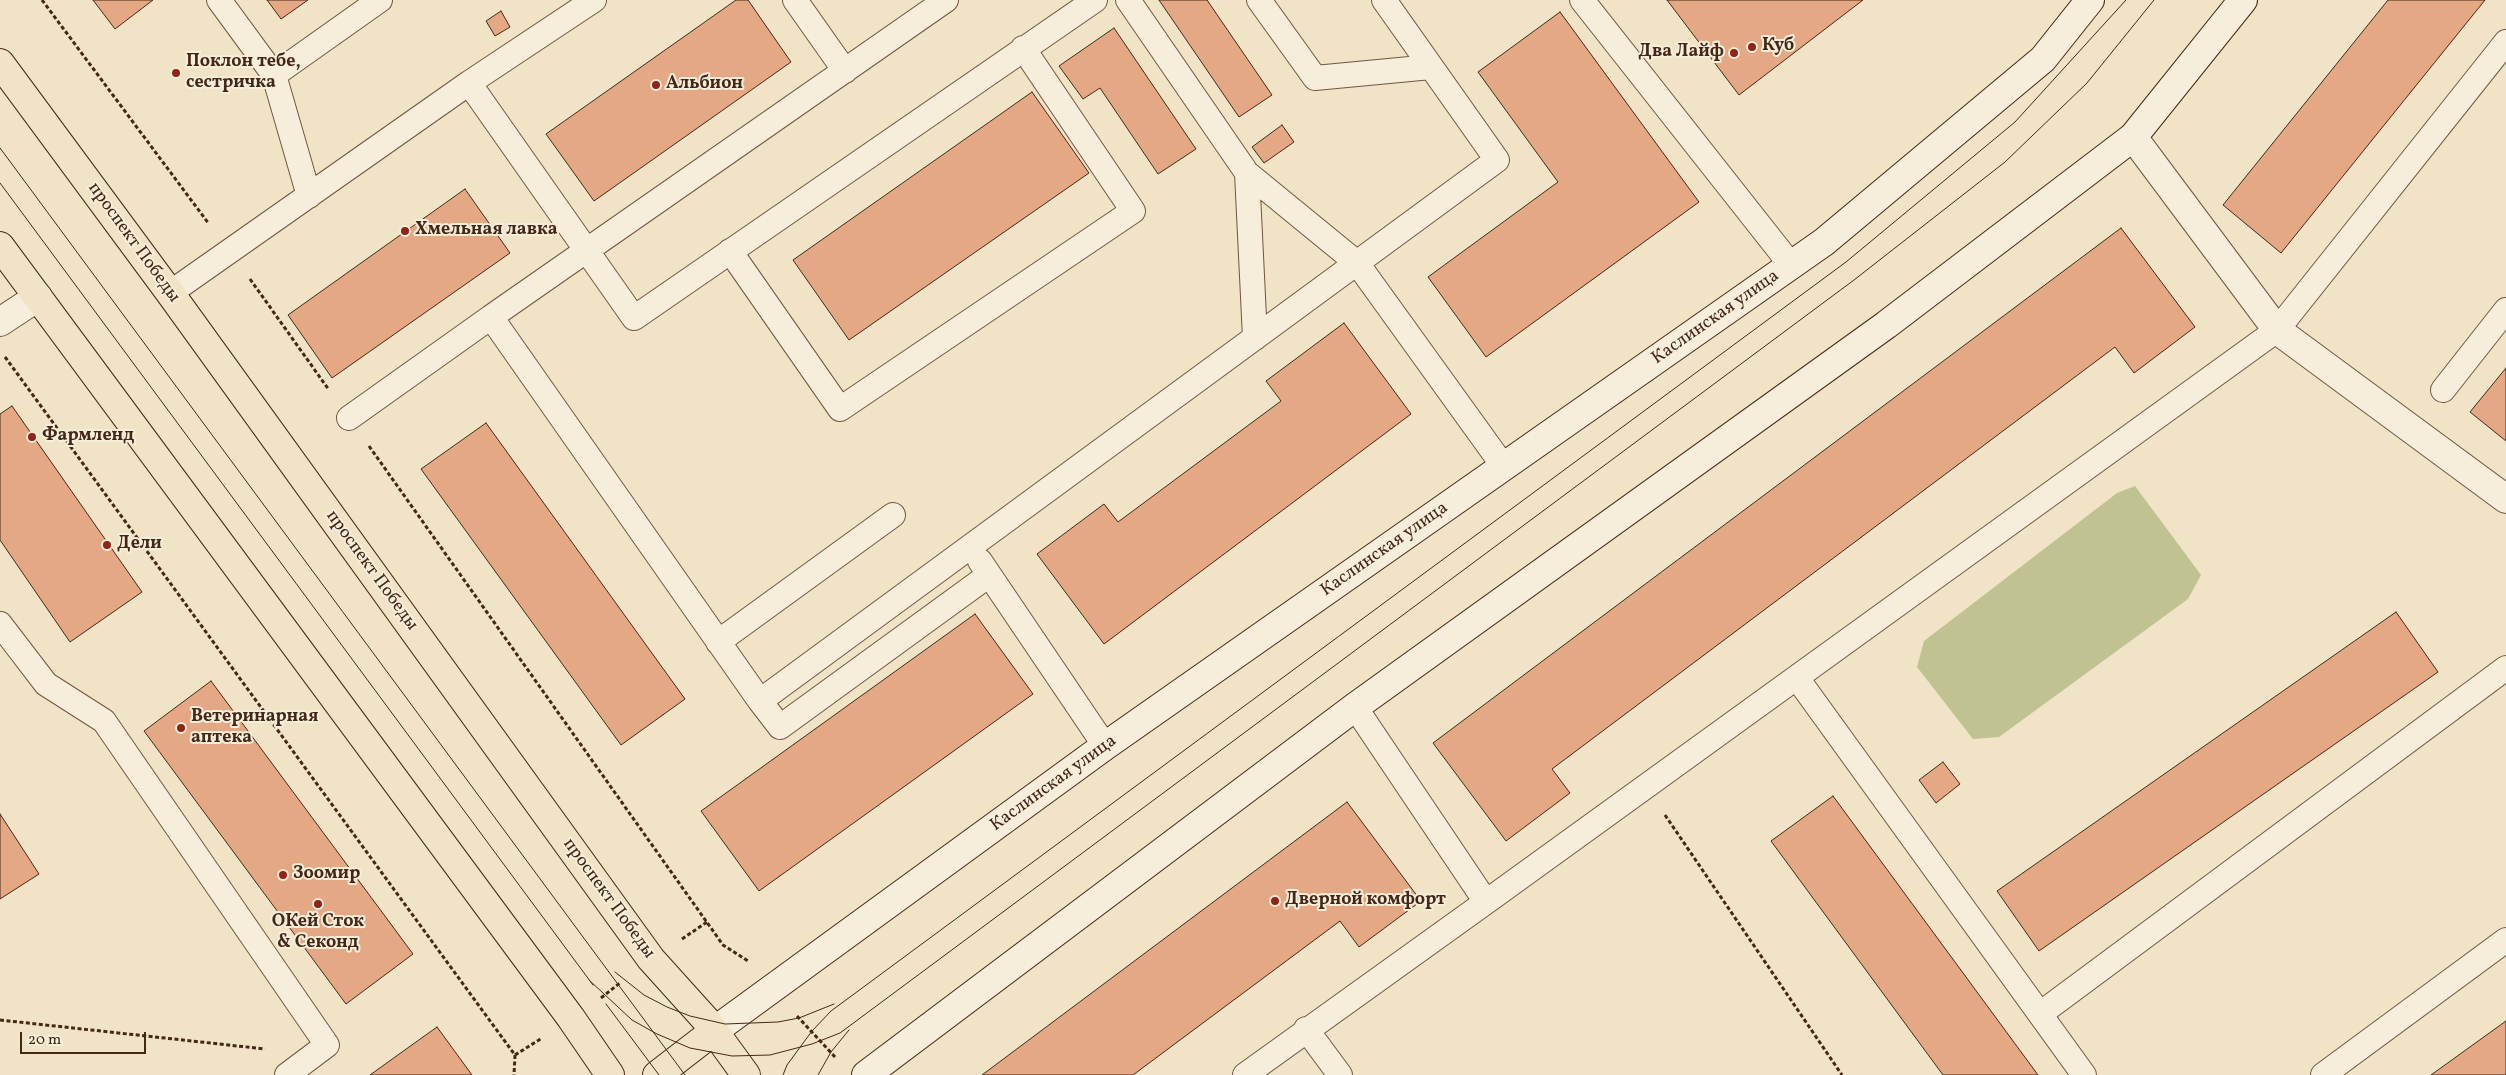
<!DOCTYPE html>
<html>
<head>
<meta charset="utf-8">
<style>
  body { margin:0 }
  #map { position:relative; width:2506px; height:1075px; overflow:hidden; background:#f1e3c6; font-family:Vollkorn,serif }
  canvas { display:block }
  .scale { position:absolute; left:20px; top:1032px; width:126px; height:22px; box-sizing:border-box; border:2px solid #442816; border-top:0; padding-left:6px; font-size:15px; line-height:18px; white-space:nowrap; color:#442816; -webkit-text-stroke:4px #f6edda; paint-order:stroke }
</style>
</head>
<body>
<div id="map">
<canvas width="2506" height="1075"></canvas>
<div class="scale">20 m</div>
</div>
<script>
const c = document.querySelector('canvas').getContext('2d');
c.lineJoin = 'round';
function fill(path, color) { c.fillStyle = color; c.fill(path, 'evenodd'); }
const poly = rows => new Path2D(rows.map(r => 'M' + r).join(''));
function strokePath(path, color, width, dash) { c.strokeStyle = color; c.lineWidth = width; c.lineCap = dash ? 'butt' : 'round'; c.setLineDash(dash || []); c.stroke(path); }
function label(font, color, halo, rows, align = 'center') {
  c.font = font + ' Vollkorn,serif'; c.lineWidth = 4; c.setLineDash([]); c.textBaseline = 'middle'; c.strokeStyle = halo; c.fillStyle = color; for (const [text, x, y, turn = 0] of rows) {
    c.save(); c.translate(x, y); c.rotate((+turn || 0) * Math.PI / 180); c.textAlign = isNaN(turn) ? turn : align; if (halo) c.strokeText(text, 0, 0); c.fillText(text, 0, 0); c.restore();
  }
}
fill(poly([
  [2135,486,2201,575,2188,599,1999,737,1973,739,1917,667,1924,641,2117,493]
]), '#c0c291');
const building = poly([
  [93,0,153,0,115,29,93,0],
  [267,0,308,0,281,19,267,0],
  [736,0,748,0,791,62,594,201,546,134,736,0],
  [1159,0,1207,0,1272,95,1239,117,1159,0],
  [1667,0,1863,0,1739,95,1667,0],
  [2388,0,2485,0,2281,253,2223,205,2388,0],
  [501,11,510,27,495,36,486,21,501,11],
  [1560,12,1699,202,1486,357,1428,277,1558,182,1478,72,1560,12],
  [1114,28,1196,149,1158,174,1100,88,1083,99,1059,66,1114,28],
  [1032,92,1089,173,849,340,793,260,1032,92],
  [1282,125,1294,142,1264,163,1252,147,1282,125],
  [465,189,510,253,332,378,288,315,465,189],
  [2121,228,2195,327,2134,373,2115,347,1552,769,1570,793,1506,841,1433,743,2121,228],
  [1344,323,1411,414,1104,644,1037,554,1104,504,1118,522,1281,401,1266,381,1344,323],
  [2506,368,2506,441,2470,412,2506,368],
  [12,406,142,592,70,642,0,540,0,414,12,406],
  [486,423,685,699,621,745,421,469,486,423],
  [2396,612,2438,672,2039,951,1997,891,2396,612],
  [975,614,1033,694,759,891,701,811,975,614],
  [211,681,413,954,346,1004,144,731,211,681],
  [1943,762,1960,784,1936,803,1919,780,1943,762],
  [1833,796,2038,1075,1943,1075,1771,841,1833,796],
  [1347,802,1421,901,1359,947,1340,921,1133,1075,982,1075,1347,802],
  [0,814,39,874,0,899,0,814],
  [2506,1021,2506,1075,2431,1075,2506,1021],
  [437,1027,472,1075,370,1075,402,1052,437,1027]
]);
fill(building, '#e5a885');
strokePath(building, '#442816', 1);
const lane = poly([
  [219,0,274,75,309,196],
  [795,0,845,71],
  [946,0,491,317,760,701,1497,160,1384,0],
  [1128,0,1247,173,1357,263,1504,467],
  [1259,0,1315,78,1431,67],
  [1582,0,1791,265],
  [274,75,380,0],
  [469,83,634,318,1095,0],
  [1247,173,1255,338],
  [730,251,840,409,1133,211,1023,48],
  [170,293,469,83,594,0],
  [2443,390,2506,310],
  [349,418,491,317],
  [980,561,1105,746],
  [0,624,46,684,104,721,327,1045,287,1075],
  [718,642,893,515],
  [1797,678,2084,1075],
  [760,701,780,727,989,575],
  [1355,707,1486,902,2277,330,2506,42],
  [2040,1014,2506,668],
  [1306,1029,1340,1075],
  [1245,1075,1486,902],
  [2323,1075,2506,940]
]);
const street = poly([
  [2133,137,2277,330,2506,499],
  [0,322,38,297]
]);
const secondary = poly([
  [714,1031,1105,746,1824,242,2043,59,2090,0],
  [866,1075,1355,707,1886,325,2133,137,2243,0]
]);
const primary = poly([
  [0,63,170,293,651,959,706,1020,746,1075],
  [0,246,571,1018,610,1075],
  [657,1075,714,1031]
]);
strokePath(lane, '#6f5742', 26);
strokePath(street, '#6f5742', 30);
strokePath(secondary, '#442816', 30);
strokePath(primary, '#442816', 30);
strokePath(poly([
  [42,0,209,224],
  [250,279,329,390],
  [5,357,515,1055,514,1075],
  [369,446,723,945,748,961],
  [1665,815,1842,1075],
  [682,939,707,922],
  [601,998,621,982],
  [797,1016,835,1057],
  [0,1020,265,1049],
  [515,1055,542,1038]
]), '#442816', 3, [4, 2.5]);
strokePath(lane, '#f6edda', 24);
strokePath(street, '#f6edda', 28);
strokePath(secondary, '#f6edda', 28);
strokePath(primary, '#f1e3c6', 28);
strokePath(poly([
  [0,148,685,1075],
  [0,183,593,985],
  [615,972,644,995,667,1007,690,1016,725,1024,778,1022,799,1018,834,1004],
  [589,980,632,1020,657,1034,690,1048,732,1056,770,1055,812,1044,840,1033,1854,280,2005,162,2087,83,2154,0],
  [606,1004,659,1075],
  [783,1075,787,1065,812,1031,831,1011,1846,262,2015,122,2126,0],
  [818,1075,831,1052,849,1030]
]), '#442816', 1);
for (const [x, y, r, color] of [
  [1752,47,5,"#8f2418"],
  [1734,53,5,"#8f2418"],
  [176,73,5,"#8f2418"],
  [656,85,5,"#8f2418"],
  [405,231,5,"#8f2418"],
  [32,437,5,"#8f2418"],
  [107,545,5,"#8f2418"],
  [181,728,5,"#8f2418"],
  [283,875,5,"#8f2418"],
  [1275,901,5,"#8f2418"],
  [318,904,5,"#8f2418"]
]) { const dot = new Path2D(); dot.arc(x, y, r, 0, 2 * Math.PI); c.fillStyle = color; c.fill(dot); strokePath(dot, '#f6edda', 2); }
label('bold 18px', '#442816', '#f6edda', [
  ["Куб",1762,47],
  ["Два Лайф",1724,53,"right"],
  ["Поклон тебе,",186,63],
  ["сестричка",186,84],
  ["Альбион",666,85],
  ["Хмельная лавка",415,231],
  ["Фармленд",42,437],
  ["Дели",117,545],
  ["Ветеринарная",191,718],
  ["аптека",191,739],
  ["Зоомир",293,875],
  ["Дверной комфорт",1285,901],
  ["ОКей Сток",318,923,"center"],
  ["& Секонд",318,944,"center"]
], 'left');
label('18px', '#442816', '#f6edda', [
  ["проспект Победы",133,243,54],
  ["Каслинская улица",1716,318,-35],
  ["Каслинская улица",1385,550,-35],
  ["проспект Победы",371,571,54],
  ["Каслинская улица",1054,784,-36],
  ["проспект Победы",608,899,54]
]);
</script>
</body>
</html>
